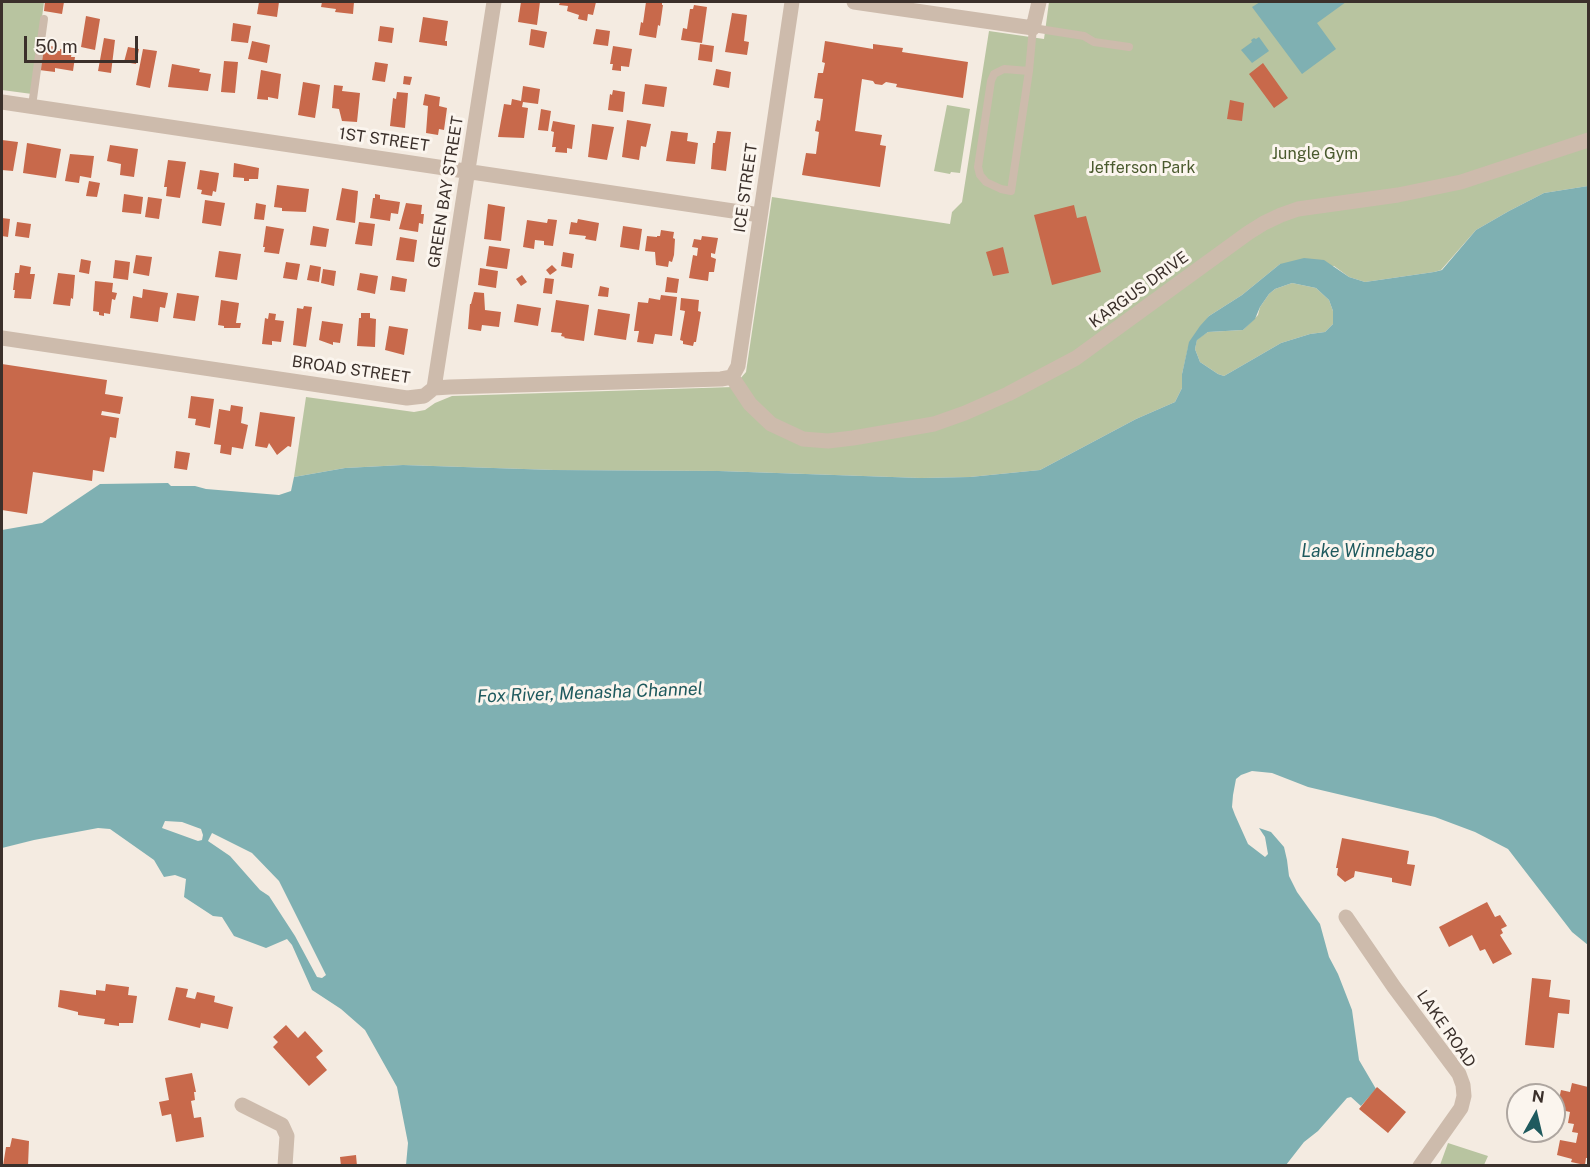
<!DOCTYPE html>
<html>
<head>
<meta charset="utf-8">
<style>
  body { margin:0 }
  #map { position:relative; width:1590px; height:1167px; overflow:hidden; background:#f4ebe1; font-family:"Public Sans",sans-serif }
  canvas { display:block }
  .frame { position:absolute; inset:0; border:3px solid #3b302b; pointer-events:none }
  .north { position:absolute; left:1506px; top:1083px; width:60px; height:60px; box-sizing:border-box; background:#fbf5ee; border:2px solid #aea6a0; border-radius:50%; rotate:8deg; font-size:16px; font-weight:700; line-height:24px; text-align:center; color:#3b302b }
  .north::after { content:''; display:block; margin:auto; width:21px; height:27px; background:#1f5a5e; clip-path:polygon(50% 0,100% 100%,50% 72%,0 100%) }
  .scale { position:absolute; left:24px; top:36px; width:114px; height:27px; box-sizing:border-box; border:3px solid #3b302b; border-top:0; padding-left:8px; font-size:18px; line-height:21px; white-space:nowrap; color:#3b302b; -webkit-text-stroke:4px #fbf5ee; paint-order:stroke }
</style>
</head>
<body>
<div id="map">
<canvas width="1590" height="1167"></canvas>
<div class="frame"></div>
<div class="north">N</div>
<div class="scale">50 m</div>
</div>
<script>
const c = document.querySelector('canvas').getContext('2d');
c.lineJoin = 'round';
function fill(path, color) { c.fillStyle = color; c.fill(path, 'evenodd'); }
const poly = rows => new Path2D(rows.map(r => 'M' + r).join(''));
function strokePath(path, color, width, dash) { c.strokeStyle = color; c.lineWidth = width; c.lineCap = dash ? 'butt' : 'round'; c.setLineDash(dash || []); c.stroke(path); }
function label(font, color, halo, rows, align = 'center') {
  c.font = font + ' "Public Sans",sans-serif'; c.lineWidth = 6; c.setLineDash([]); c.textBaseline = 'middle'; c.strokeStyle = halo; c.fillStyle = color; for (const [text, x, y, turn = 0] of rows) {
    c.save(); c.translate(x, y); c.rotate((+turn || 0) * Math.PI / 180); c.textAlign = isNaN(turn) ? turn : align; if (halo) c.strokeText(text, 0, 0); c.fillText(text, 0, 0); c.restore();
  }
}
fill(poly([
  [2,2,44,2,32,94,2,90],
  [1049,2,1588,2,1588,186,1544,193,1509,211,1476,230,1441,270,1434,272,1365,282,1349,277,1334,266,1280,264,1242,295,1209,316,1188,348,1182,374,1182,388,1175,402,1136,419,1040,470,970,477,921,478,719,471,554,470,403,465,345,468,294,477,306,397,414,412,425,410,435,403,452,396,733,387,746,372,772,197,950,224,952,212,962,202,989,31,1044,39],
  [947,105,970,109,960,173,951,172,950,174,934,171],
  [1292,283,1316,288,1329,300,1333,311,1333,324,1325,332,1310,334,1281,343,1224,376,1218,374,1200,362,1195,349,1197,339,1208,332,1243,330,1258,315,1260,307,1269,294,1275,289],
  [1448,1143,1488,1156,1484,1165,1440,1165]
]), '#b8c4a0');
fill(poly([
  [1260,2,1346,2,1317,23,1336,49,1302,74,1252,7],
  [1259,37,1269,51,1252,63,1241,50,1252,42,1251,40,1254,38,1256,39],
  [1588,186,1588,945,1572,932,1508,849,1475,832,1435,817,1308,787,1272,773,1252,771,1241,775,1236,779,1233,795,1232,807,1235,815,1248,844,1265,857,1268,854,1265,837,1259,828,1271,832,1284,847,1287,860,1289,876,1297,892,1320,924,1329,957,1338,974,1352,1010,1359,1060,1376,1089,1361,1106,1351,1097,1347,1098,1318,1131,1304,1142,1286,1165,406,1165,408,1143,397,1087,365,1030,341,1009,312,990,292,945,287,939,266,948,234,936,222,917,213,916,184,897,186,879,175,875,164,877,154,860,110,829,98,828,34,840,2,848,2,530,42,523,100,484,168,483,171,486,195,486,206,489,279,495,291,491,294,477,345,468,403,465,554,470,719,471,921,478,970,477,1040,470,1136,419,1175,402,1182,388,1182,374,1189,342,1200,326,1209,316,1242,295,1280,264,1304,258,1324,260,1349,277,1365,282,1434,272,1442,270,1476,230,1509,211,1544,193],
  [1292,283,1316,288,1329,300,1333,311,1333,324,1325,332,1310,334,1281,343,1224,376,1218,374,1200,362,1195,349,1197,340,1208,332,1243,330,1255,319,1260,307,1269,294,1275,289],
  [165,821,182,822,201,829,203,835,202,840,198,841,162,828],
  [212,833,252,853,279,881,326,975,322,978,317,977,295,936,269,896,260,890,230,856,208,841]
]), '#7fb0b2');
fill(poly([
  [45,2,64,2,62,14,44,11],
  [259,2,279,2,277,17,257,14],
  [322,2,354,2,353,14,335,12,336,9,321,7],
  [521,2,540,2,537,25,518,22],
  [560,2,596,2,593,15,588,14,587,21,578,19,579,15,567,11,568,6,559,5],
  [646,2,662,2,662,5,663,5,660,26,658,25,656,38,639,35,641,22,643,23],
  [694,5,707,7,702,43,681,40,683,28,687,29,690,9,693,9],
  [732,13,747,15,744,41,749,42,747,55,725,52],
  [86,16,100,19,95,50,81,47],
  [423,17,448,21,445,41,447,41,447,46,419,42],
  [233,23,251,26,248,43,231,41],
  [380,26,394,28,392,43,378,41],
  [531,29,547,32,544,48,529,45],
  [596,29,610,31,608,46,593,44],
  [104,38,115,40,111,73,98,71],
  [252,41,270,45,267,63,248,59],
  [825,41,873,49,873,44,903,48,902,52,968,62,963,98,896,87,897,84,886,82,882,85,875,84,873,81,862,79,855,131,882,135,880,145,886,146,880,187,802,175,806,153,816,154,819,132,815,131,817,120,820,121,823,99,814,98,818,73,823,73,825,63,822,62],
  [700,44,714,46,712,62,698,60],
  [50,46,57,47,57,51,60,51,60,49,72,51,71,57,75,57,73,71,55,68,55,72,39,70,42,48,50,49],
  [613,46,632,49,629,67,621,66,621,71,612,70,613,64,610,64],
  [128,47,139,49,136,64,124,62],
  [143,49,157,51,150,88,136,85],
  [224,61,238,62,235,93,221,92],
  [375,62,388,64,385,82,372,80],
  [1263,63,1288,98,1274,108,1249,74],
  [172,64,200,69,199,72,211,74,208,91,168,87],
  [716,69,731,72,729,88,713,85],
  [261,70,281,74,278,99,268,97,268,100,257,99],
  [404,76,412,77,410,85,403,84],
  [303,82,320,85,315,118,298,115],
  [645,84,667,87,664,107,642,104],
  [334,85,343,86,342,91,360,93,357,122,342,121,339,109,332,108],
  [523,86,540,89,538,104,523,102,522,107,528,108,524,138,498,137,504,104,511,105,512,99,521,101],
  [613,90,625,92,623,112,608,110,610,94,612,95],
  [397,92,408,93,405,128,390,126,393,98,396,99],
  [425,94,440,97,439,106,447,108,444,130,439,129,438,135,426,133,428,106,423,105],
  [1230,100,1244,103,1242,121,1227,119],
  [541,109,551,111,548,131,538,130],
  [627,120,651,124,646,147,641,146,639,160,622,157],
  [553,121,575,125,572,149,567,148,567,153,555,152,556,147,552,147,554,132,551,131],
  [592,124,614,127,607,160,588,157],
  [671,131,688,133,687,141,698,143,695,164,666,161],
  [717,131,731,132,726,171,711,169,713,143,715,143],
  [2,140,18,142,13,171,2,170],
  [27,143,61,149,56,178,23,173],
  [110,145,138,149,134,177,120,175,121,164,107,161],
  [70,154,94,156,91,178,80,176,79,183,65,181],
  [168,160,186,162,180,198,166,196,167,187,164,187],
  [234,163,259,168,258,179,249,179,249,181,244,181,244,178,233,177],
  [200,170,219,173,216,192,213,191,212,196,201,194,202,190,197,189],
  [89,181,100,183,97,197,86,196],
  [277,185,309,189,306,212,282,211,282,208,274,207],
  [342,188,358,191,355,223,336,220],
  [124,194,143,197,141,214,122,212],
  [375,194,380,195,380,199,400,202,398,214,391,213,390,221,370,218,373,198,375,198],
  [148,197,162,199,159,219,145,217],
  [205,200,225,203,221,226,202,223],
  [256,203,266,205,264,220,254,219],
  [406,203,422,205,421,214,424,214,423,224,419,223,418,232,399,229],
  [488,204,505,207,501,241,484,239],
  [1074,205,1077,218,1086,216,1101,272,1052,285,1034,215],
  [2,218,10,219,8,237,2,236],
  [548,219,557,220,553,246,544,245,544,241,535,240,534,249,523,247,527,220,547,223],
  [578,219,599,223,596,241,585,239,586,236,569,234,571,222,577,223],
  [17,222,31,224,29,238,15,236],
  [359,222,375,224,372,246,355,244],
  [266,226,284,229,279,254,264,252,265,247,263,247],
  [313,226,329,229,326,247,310,245],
  [623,226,642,229,639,250,620,247],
  [661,230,674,232,673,238,675,239,674,255,672,262,669,261,668,267,656,265,655,252,645,251,647,236,657,237,657,236,660,236],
  [702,236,718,238,715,254,711,253,711,257,716,259,714,272,709,272,708,281,689,278,693,255,697,256,698,248,692,247,694,239,701,240],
  [400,237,417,240,414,262,396,260],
  [489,246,510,249,507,269,486,266],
  [1003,247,1009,273,993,276,986,252],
  [219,251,241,254,237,280,215,277],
  [563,252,574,254,572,268,561,266],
  [136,255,152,257,149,276,133,273],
  [81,259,91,261,89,274,79,272],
  [115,260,130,262,128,280,113,278],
  [286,262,300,264,297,280,283,278],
  [20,265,31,267,30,274,35,274,31,299,14,298,15,290,13,290,15,273,19,273],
  [310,265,321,267,319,282,307,280],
  [552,265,557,270,550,275,546,270],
  [480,268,498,271,496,288,478,285],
  [323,269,336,271,334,286,321,283],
  [58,273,75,275,73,299,71,298,70,306,53,304],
  [360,273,378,276,375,294,357,290],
  [522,275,527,282,521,286,516,279],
  [392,276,407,279,405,292,390,290],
  [667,277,679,279,677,293,665,292],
  [545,278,554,279,552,294,543,293],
  [95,281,113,283,112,292,117,293,115,300,112,299,110,314,104,313,104,316,99,315,99,312,93,311],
  [600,286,609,288,608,297,598,296],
  [143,289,168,293,165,308,160,307,158,322,130,318,133,296,142,298],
  [474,292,484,293,485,310,501,312,499,327,482,325,481,331,468,329,470,304,471,304],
  [177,293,199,296,195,321,173,318],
  [661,295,677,297,672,336,655,334,653,344,637,342,639,331,634,331,638,302,648,303,649,298,660,300],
  [681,298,699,300,698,311,701,312,696,342,694,342,693,346,683,344,683,341,680,340,685,311,680,310],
  [221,300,239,303,236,323,241,323,240,328,224,328,224,326,218,325],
  [556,300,589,305,584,341,564,338,565,337,561,336,562,333,551,332],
  [517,304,541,308,538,326,514,322],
  [304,306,312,307,306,347,293,345,297,308,303,309],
  [598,309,630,314,626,340,594,335],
  [269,313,276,314,275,320,284,321,281,342,272,341,272,345,262,344,265,318,268,319],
  [361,313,370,313,370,318,376,319,375,347,357,346,359,318,361,318],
  [322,321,343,324,340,343,333,342,333,345,319,340],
  [389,326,408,329,404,355,385,350],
  [2,364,107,380,105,394,123,397,120,414,102,411,101,415,119,418,116,438,110,437,104,472,93,470,92,481,33,472,27,514,2,510],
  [191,396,214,399,210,428,195,425,196,419,188,418],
  [231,405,243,407,241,423,248,425,243,449,232,447,231,455,220,453,221,445,214,444,219,409,230,411],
  [260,412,295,417,291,447,288,446,277,455,269,443,267,448,255,446],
  [176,451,190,453,187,470,174,468],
  [1342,838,1409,851,1407,864,1415,865,1411,886,1392,882,1392,878,1355,871,1354,877,1345,882,1337,875,1338,868,1336,868],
  [1487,902,1495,917,1500,915,1507,926,1501,929,1503,933,1500,935,1512,954,1493,964,1485,949,1480,951,1472,935,1449,947,1439,927],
  [1532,978,1551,980,1549,997,1570,1000,1569,1014,1558,1013,1554,1048,1525,1045],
  [106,984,129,987,128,995,137,996,133,1023,119,1023,119,1026,104,1024,105,1019,78,1015,78,1012,58,1007,60,990,96,995,96,990,105,991],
  [176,987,188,989,186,997,195,999,197,992,215,996,214,1002,233,1007,228,1029,201,1023,200,1028,168,1020],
  [286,1025,298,1038,305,1031,323,1051,316,1057,327,1070,309,1086,273,1047,278,1042,273,1037],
  [192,1073,196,1092,194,1092,195,1100,191,1101,194,1118,201,1117,204,1137,176,1142,171,1114,162,1116,159,1102,169,1100,165,1078],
  [1572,1083,1588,1087,1588,1158,1586,1158,1585,1165,1571,1162,1572,1159,1557,1155,1560,1140,1576,1143,1578,1133,1572,1132,1574,1124,1568,1123,1570,1112,1557,1109,1561,1090,1570,1092],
  [1377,1087,1406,1112,1388,1133,1359,1109],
  [12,1138,29,1141,28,1166,3,1166,6,1147,10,1147],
  [356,1155,357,1166,341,1166,340,1157]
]), '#c8694b');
strokePath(poly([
  [1029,71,1004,69,994,74,991,81,978,167,980,175,986,182,1001,189,1011,191,1029,71,1033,28,1084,36,1094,42,1129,47],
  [32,106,44,19]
]), '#cdbbac', 8);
strokePath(poly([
  [854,2,1033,28,1039,2],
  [2,102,760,215],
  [2,338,407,398,424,396,434,388,450,387,721,379,732,377],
  [732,377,750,404,771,424,803,439,828,441,853,438,934,424,965,413,1008,394,1076,358,1248,233,1264,223,1281,215,1298,209,1398,195,1461,182,1588,140],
  [732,377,738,366,792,2],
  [434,388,494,2],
  [1346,917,1394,987,1459,1074,1463,1085,1464,1096,1461,1108,1420,1166],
  [242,1105,282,1125,287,1136,285,1166]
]), '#cdbbac', 15);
label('16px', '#3b302b', '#fbf5ee', [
  ["1ST STREET",384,140,8],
  ["ICE STREET",746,188,-82],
  ["GREEN BAY STREET",446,192,-81],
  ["KARGUS DRIVE",1139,290,-36],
  ["BROAD STREET",351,370,8],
  ["LAKE ROAD",1446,1029,55]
]);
label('16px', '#4a5a2e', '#fbf5ee', [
  ["Jungle Gym",1315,154],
  ["Jefferson Park",1142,168]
]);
label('italic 18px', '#1f5a5e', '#fbf5ee', [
  ["Lake Winnebago",1368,551],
  ["Fox River, Menasha Channel",590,693,-2]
]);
</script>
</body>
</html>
